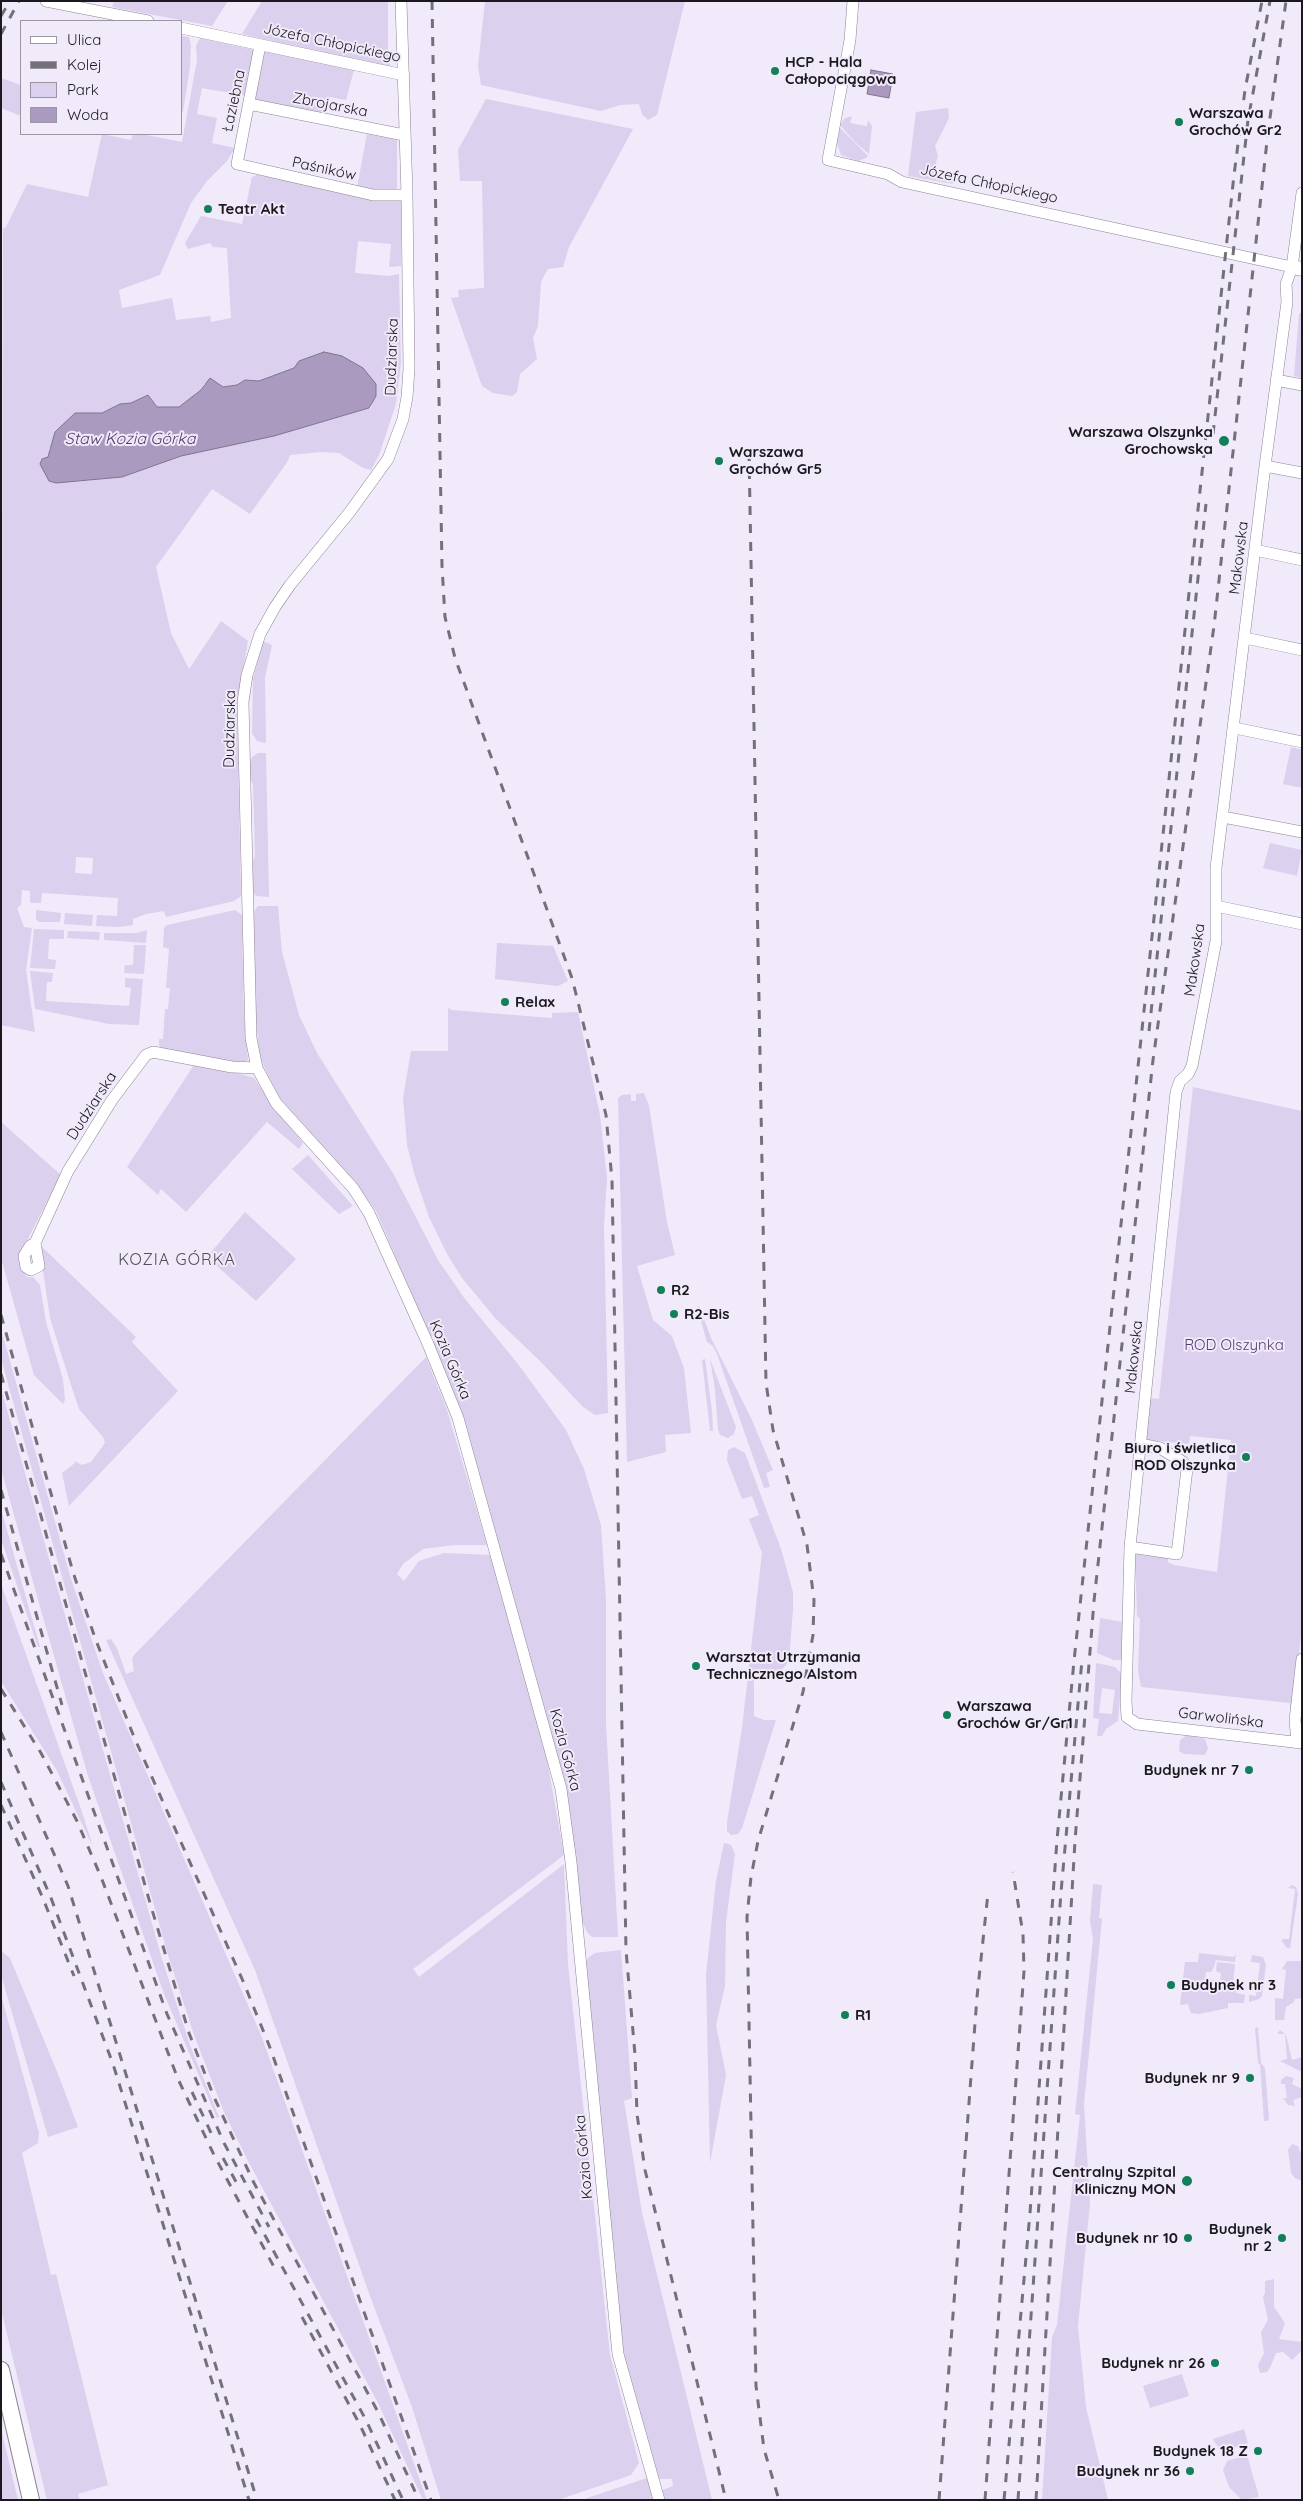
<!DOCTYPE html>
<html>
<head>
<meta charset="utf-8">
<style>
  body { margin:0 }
  #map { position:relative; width:1303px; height:2501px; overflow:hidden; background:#f1eafa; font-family:Quicksand,sans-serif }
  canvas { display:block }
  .frame { position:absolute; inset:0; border:2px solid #1b191e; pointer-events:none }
  .legend { position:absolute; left:20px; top:20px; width:162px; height:115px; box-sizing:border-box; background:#f1eafa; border:1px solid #9b96a2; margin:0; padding:6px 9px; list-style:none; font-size:15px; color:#1b191e }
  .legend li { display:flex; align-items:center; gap:10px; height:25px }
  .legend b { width:25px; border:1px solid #9b96a2 }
</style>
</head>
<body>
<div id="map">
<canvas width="1303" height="2501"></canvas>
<div class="frame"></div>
<ul class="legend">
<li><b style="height:6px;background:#fff"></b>Ulica</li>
<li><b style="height:6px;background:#74707a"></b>Kolej</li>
<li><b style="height:14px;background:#dbd0ed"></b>Park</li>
<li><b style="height:14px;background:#aa9ac0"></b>Woda</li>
</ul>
</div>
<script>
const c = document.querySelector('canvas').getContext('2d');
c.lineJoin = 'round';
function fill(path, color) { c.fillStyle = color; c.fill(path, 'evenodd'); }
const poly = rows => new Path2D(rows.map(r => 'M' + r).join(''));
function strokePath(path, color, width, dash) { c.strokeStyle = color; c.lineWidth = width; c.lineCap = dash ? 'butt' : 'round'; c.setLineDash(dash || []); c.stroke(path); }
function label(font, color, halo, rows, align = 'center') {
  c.font = font + ' Quicksand,sans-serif'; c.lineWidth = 4; c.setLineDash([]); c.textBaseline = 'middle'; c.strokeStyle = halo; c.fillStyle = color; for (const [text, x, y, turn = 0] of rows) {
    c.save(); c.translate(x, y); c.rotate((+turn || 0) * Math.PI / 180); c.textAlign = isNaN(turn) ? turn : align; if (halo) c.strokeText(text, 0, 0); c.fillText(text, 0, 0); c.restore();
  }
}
fill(poly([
  [114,1,228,1,212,26,112,7],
  [262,1,388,1,388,52,391,68,242,34],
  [485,1,685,1,657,115,648,120,642,114,639,104,620,105,601,111,481,85,478,66],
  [181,36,189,37,191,45,190,67,183,112,181,112],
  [200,38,254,50,247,96,202,88,197,114,217,118,212,143,235,148,227,161,207,181,191,203,160,275,119,290,122,308,172,298,176,320,210,316,211,322,231,318,227,248,213,247,210,243,188,249,185,243,201,216,242,224,252,177,257,175,397,198,401,201,401,266,389,267,391,244,358,241,355,273,389,276,399,274,401,363,396,404,379,455,371,470,363,468,339,453,321,452,290,455,288,461,250,514,212,489,156,567,171,633,189,669,221,621,248,641,237,705,241,896,234,901,166,917,164,911,146,914,133,919,133,925,119,927,96,926,97,915,117,916,118,898,42,893,41,903,32,903,30,902,30,891,22,890,21,905,17,908,24,927,32,928,26,970,35,1032,1,1025,3,229,6,227,27,184,88,197,102,134,131,140,133,134,141,134,182,142,197,60,196,46],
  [299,361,373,396,371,408,274,436,181,456,122,477,72,482,49,481,49,449,67,421,75,413,102,413,120,404,131,403,148,395,157,407,179,407,202,390,204,384,216,384,223,387,237,385,245,380,259,381,294,368],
  [76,857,93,858,92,874,75,873],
  [265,51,354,70,346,100,330,97,325,115,255,101],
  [1,78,21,85,21,116,1,108],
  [486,99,633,129,569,247,563,267,548,269,545,274,541,282,538,326,533,338,537,359,520,374,517,392,512,396,493,393,482,386,451,298,459,297,458,290,484,288,482,181,460,181,458,150],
  [948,108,949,118,935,146,938,156,934,169,955,174,953,184,908,176,916,112],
  [852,116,850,123,867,126,868,120,872,126,869,154,854,141,840,125,845,118],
  [840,128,868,156,866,158,858,161,841,155,837,143],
  [367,134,397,140,397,189,376,191,357,187],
  [1302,312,1302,378,1294,376,1299,314],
  [263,641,272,645,265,678,266,743,257,741,252,733,253,679],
  [1291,747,1302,750,1302,788,1283,784],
  [258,753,266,753,269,897,256,896,252,890,252,864,255,856,253,784,250,779,250,762,252,757],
  [1270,843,1302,850,1297,876,1263,868],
  [258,906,278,906,282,952,299,1015,317,1053,394,1175,438,1260,465,1299,518,1364,566,1430,584,1469,601,1525,606,1599,606,1724,618,1937,592,1937,587,1932,582,1921,568,1797,461,1410,432,1342,441,1337,439,1333,430,1337,376,1211,356,1183,280,1098,264,1067,259,1051,255,1009,252,914],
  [36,910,61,913,60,922,39,922,36,919],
  [235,910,242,915,244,1017,248,1060,242,1063,168,1053,159,1046,159,1039,163,1039,165,1009,168,1009,170,988,166,988,169,949,163,947,164,928,167,925],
  [65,913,93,915,92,926,64,924],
  [34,929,64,930,64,939,49,939,48,959,56,960,55,969,30,968],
  [147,930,146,943,104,940,104,933,137,933],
  [68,931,100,932,99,940,67,938],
  [497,943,553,946,568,981,558,986,495,979],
  [134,945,146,945,144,974,124,973,125,965,133,965],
  [30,971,53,973,52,982,47,982,46,1001,129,1006,131,988,125,987,125,978,143,979,139,1025,109,1024,35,1009],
  [448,1007,451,1010,552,1018,552,1013,578,1012,600,1115,607,1178,604,1226,608,1413,595,1415,583,1407,541,1362,496,1319,462,1278,447,1254,429,1217,414,1173,407,1145,403,1098,411,1051,448,1051],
  [194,1065,214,1070,216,1067,254,1078,275,1109,303,1143,299,1149,267,1122,186,1212,161,1189,158,1195,127,1167],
  [1193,1087,1302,1111,1302,1627,1292,1713,1290,1713,1290,1703,1141,1687,1138,1671,1140,1619,1137,1616,1135,1554,1168,1558,1168,1562,1174,1565,1217,1572,1231,1440,1190,1436,1189,1444,1146,1440,1150,1398,1159,1399],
  [644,1093,649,1106,667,1222,675,1255,637,1266,653,1320,672,1336,684,1368,691,1433,665,1435,666,1452,627,1462,618,1098,622,1095,631,1094,631,1101,636,1101,636,1094],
  [1,1122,61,1175,20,1254,21,1267,27,1277,33,1277,40,1285,46,1322,63,1379,65,1400,63,1404,34,1375,1,1258],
  [308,1155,353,1206,339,1214,292,1169],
  [245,1212,296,1259,256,1301,207,1257],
  [39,1244,136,1337,132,1342,178,1391,69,1506,62,1473,75,1463,74,1461,82,1465,91,1462,105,1443,103,1437,79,1409,71,1385,50,1318],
  [699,1306,712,1340,751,1418,773,1470,766,1473,770,1487,764,1488,717,1354,713,1346,707,1342,697,1307],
  [1,1329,71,1579,103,1673,261,2035,427,2500,423,2500,378,2403,247,2159,224,2112,194,2035,168,1955,8,1384,1,1358],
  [426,1357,447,1410,487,1545,455,1545,423,1549,403,1564,397,1574,404,1581,419,1561,444,1553,491,1555,544,1743,564,1855,413,1969,419,1977,564,1864,568,1964,610,2355,639,2463,631,2475,558,2500,441,2500,412,2407,370,2296,255,1970,106,1640,111,1639,117,1648,126,1674,134,1671,132,1659,134,1655],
  [705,1359,712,1411,713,1431,710,1431,702,1360],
  [710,1359,736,1427,734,1434,728,1438,720,1435,718,1430,715,1389],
  [1,1388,162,1959,190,2045,219,2117,217,2118,164,1994,88,1776,1,1469],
  [734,1447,745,1453,781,1549,793,1592,793,1609,789,1661,780,1672,754,1673,754,1716,764,1720,776,1720,742,1828,738,1834,731,1835,727,1831,727,1822,742,1728,762,1553,749,1519,759,1515,752,1496,742,1499,727,1460,728,1450],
  [1,1509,40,1647,38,1647,1,1539],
  [1,1584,82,1812,93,1847,56,1769,1,1681],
  [1100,1618,1123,1622,1122,1660,1114,1660,1097,1653],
  [1096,1663,1115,1667,1122,1674,1118,1721,1106,1729,1102,1736,1097,1736,1099,1719,1093,1718],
  [1102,1688,1115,1690,1112,1714,1099,1713],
  [1187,1735,1205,1739,1208,1748,1205,1755,1184,1754,1179,1751,1180,1740],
  [724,1843,731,1845,735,1854,726,1922,725,1986,716,2025,726,2075,710,2163,706,1974,716,1881],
  [1093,1884,1102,1885,1099,1918,1102,1919,1084,2104,1090,2203,1078,2326,1086,2407,1108,2500,1042,2500,1052,2337,1057,2325,1080,2115,1075,2114,1093,1939,1090,1921],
  [1292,1885,1296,1887,1298,1894,1290,1949,1286,1947,1282,1941,1282,1939,1289,1939,1295,1889,1288,1888],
  [621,1950,632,2098,624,2101,642,2213,712,2500,663,2500,660,2491,673,2486,672,2479,658,2479,624,2358,585,1965,588,1958,595,1953],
  [1,1951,10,1958,58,2074,78,2127,48,2137,1,1975],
  [1199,1953,1234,1957,1236,1953,1235,1962,1216,1960,1213,1969,1211,1972,1206,1972,1205,1979,1220,1981,1221,1973,1217,1972,1216,1969,1217,1962,1235,1964,1233,1983,1237,1983,1236,1993,1245,1995,1244,2003,1228,2003,1228,2008,1199,2014,1191,2013,1188,2004,1180,2005,1185,1962,1198,1962],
  [1252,1955,1263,1957,1266,1965,1262,1996,1259,1999,1249,2002,1249,1995,1256,1996,1260,1963,1251,1962],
  [1287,1961,1302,1961,1302,1998,1295,1999,1294,2002,1286,2007,1284,2020,1275,2020,1275,1998,1283,1999,1286,1970,1282,1969],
  [1,1995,39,2133,38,2143,22,2153,51,2275,56,2274,108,2485,78,2494,80,2500,47,2500,1,2309],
  [1258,2027,1261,2063,1265,2068,1269,2119,1267,2121,1264,2121,1260,2064,1258,2063,1255,2028],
  [1280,2030,1286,2035,1292,2060,1302,2057,1302,2072,1280,2061,1287,2059,1285,2034,1277,2034],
  [1286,2076,1294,2078,1292,2084,1302,2089,1302,2097,1293,2100,1295,2106,1288,2105,1283,2098,1287,2098,1285,2084,1281,2084,1281,2080],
  [1292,2144,1298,2146,1302,2156,1302,2181,1295,2178,1291,2173,1288,2150],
  [1274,2279,1274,2307,1285,2323,1279,2339,1302,2342,1302,2350,1292,2360,1283,2352,1276,2353,1270,2368,1267,2372,1260,2373,1258,2365,1264,2353,1261,2332,1268,2320,1263,2297,1265,2293,1265,2281],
  [1182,2374,1189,2396,1150,2408,1143,2386],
  [1,2429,18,2500,1,2500],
  [1244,2429,1248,2443,1227,2450,1220,2449,1215,2443,1213,2439],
  [1247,2455,1259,2497,1242,2500,1229,2487,1223,2470,1227,2461],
  [647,2478,653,2500,581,2500]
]), '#dbd0ed');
const water = poly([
  [871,70,893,74,889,98,867,94,871,70],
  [324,352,342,356,363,368,376,384,376,396,369,408,274,436,181,456,122,477,56,483,49,481,40,464,42,459,48,457,55,432,75,413,102,413,120,404,131,403,148,395,157,407,179,407,201,390,210,378,223,387,237,385,245,380,259,381,294,368,299,361,324,352]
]);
fill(water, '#aa9ac0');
strokePath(water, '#7f738f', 1);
const minor = poly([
  [46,1,148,21],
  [401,1,407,195,409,369,407,397,403,419,388,459,349,513,290,585,275,607,260,634,247,675,243,702,251,1038,257,1068,276,1103,353,1188,369,1213,428,1344,458,1418,561,1789,571,1862,618,2354,659,2500],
  [853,1,850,40,828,160,888,174,902,182,1292,267],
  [181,28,404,75],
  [260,45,237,164,373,195,407,195],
  [249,104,404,135],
  [1302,193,1292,267,1286,284,1287,302,1265,466,1216,868,1216,941,1192,1066,1188,1074,1180,1081,1176,1092,1130,1547,1126,1701,1127,1717,1137,1724,1302,1743],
  [1276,380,1302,385],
  [1265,466,1302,473],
  [1255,550,1302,560],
  [1245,638,1302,650],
  [1235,728,1302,742],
  [1223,817,1302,832],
  [1216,906,1302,924],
  [35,1243,39,1266,31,1270,26,1267,24,1256,30,1246,35,1243,68,1171,112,1100,146,1055,153,1052,232,1067,257,1068],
  [1130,1547,1177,1554,1187,1469,1183,1462,1160,1448,1140,1444],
  [1297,1743,1295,1720,1302,1659]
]);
const tertiary = poly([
  [1292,267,1302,269]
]);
const secondary = poly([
  [1,2370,31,2500]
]);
strokePath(minor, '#8a8492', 12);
strokePath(tertiary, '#8a8492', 15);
strokePath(secondary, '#8a8492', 18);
strokePath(minor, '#fff', 11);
strokePath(tertiary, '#fff', 14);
strokePath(secondary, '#fff', 16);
strokePath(poly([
  [432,1,442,566,445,617,455,658,572,978,606,1115,612,1180,626,1950,635,2055,637,2114,645,2170,726,2500],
  [1,16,10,1],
  [1,34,19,1],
  [1213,434,1248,120,1270,1],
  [749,452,766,1383,773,1430,807,1545,814,1600,813,1635,803,1692,758,1841,751,1877,747,1917,756,2386,764,2449,779,2500],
  [1149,1031,1206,504],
  [1,1315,73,1572,95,1638,134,1737,243,1981,269,2045,431,2500],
  [1,1374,150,1903,189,2033,214,2097,254,2183,378,2412,419,2500],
  [1,1490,62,1705],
  [1,1554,167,2014,224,2143,269,2227],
  [1,1689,41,1753,77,1821,101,1877,178,2079,214,2155,274,2267],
  [1,1732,68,1886,257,2500],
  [1,1782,51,1898,113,2064,249,2500],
  [1,1805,42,1896,74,1976],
  [192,2092,212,2135],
  [223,2158,240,2189],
  [256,2219,366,2420,403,2500],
  [302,2317,360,2425,395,2500],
  [939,2500,977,1997,988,1893],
  [985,2500,1024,1971,1023,1934,1013,1872],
  [1004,2500,1030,2213,1057,1840,1074,1661,1234,175,1245,90,1262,1],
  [1018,2500,1061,1892,1082,1660],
  [1036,2500,1075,1841,1094,1601,1153,1060,1214,626,1268,132,1286,1]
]), '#74707a', 3, [9, 9]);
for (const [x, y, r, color] of [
  [775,71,5,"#137f5a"],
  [1179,122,5,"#137f5a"],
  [208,209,5,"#137f5a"],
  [1224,441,6,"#137f5a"],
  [719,461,5,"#137f5a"],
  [505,1002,5,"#137f5a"],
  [661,1290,5,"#137f5a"],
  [674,1314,5,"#137f5a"],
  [1246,1457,5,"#137f5a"],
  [696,1666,5,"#137f5a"],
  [947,1715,5,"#137f5a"],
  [1249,1770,5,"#137f5a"],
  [1171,1985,5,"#137f5a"],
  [845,2015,5,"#137f5a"],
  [1250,2078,5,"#137f5a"],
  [1187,2181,6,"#137f5a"],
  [1188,2238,5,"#137f5a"],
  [1282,2238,5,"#137f5a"],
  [1215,2363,5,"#137f5a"],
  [1258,2451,5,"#137f5a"],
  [1190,2471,5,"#137f5a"]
]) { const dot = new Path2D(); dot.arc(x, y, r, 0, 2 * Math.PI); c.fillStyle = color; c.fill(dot); strokePath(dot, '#f1eafa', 2); }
label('15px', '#1b191e', '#f1eafa', [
  ["Józefa Chłopickiego",332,43,12],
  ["Łaziebna",234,101,-78],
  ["Zbrojarska",330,105,11],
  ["Paśników",324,169,12],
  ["Józefa Chłopickiego",989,184,12],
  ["Dudziarska",392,357,-88],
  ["Makowska",1239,558,-83],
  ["Dudziarska",230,729,-89],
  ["Makowska",1195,960,-82],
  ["Dudziarska",92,1106,-57],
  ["Makowska",1134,1357,-84],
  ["Kozia Górka",450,1360,67],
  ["Garwolińska",1221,1718,7],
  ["Kozia Górka",565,1750,75],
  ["Kozia Górka",584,2157,-95]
]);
label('bold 15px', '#1b191e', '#f1eafa', [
  ["HCP - Hala",785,62],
  ["Całopociągowa",785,79],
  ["Warszawa",1189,113],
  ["Grochów Gr2",1189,130],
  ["Teatr Akt",218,209],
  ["Warszawa Olszynka",1213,432,"right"],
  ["Grochowska",1213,449,"right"],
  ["Warszawa",729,452],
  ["Grochów Gr5",729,469],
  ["Relax",515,1002],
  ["R2",671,1290],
  ["R2-Bis",684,1314],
  ["Biuro i świetlica",1236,1448,"right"],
  ["ROD Olszynka",1236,1465,"right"],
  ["Warsztat Utrzymania",706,1657],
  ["Technicznego Alstom",706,1674],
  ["Warszawa",957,1706],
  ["Grochów Gr/Gr1",957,1723],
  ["Budynek nr 7",1239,1770,"right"],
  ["Budynek nr 3",1181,1985],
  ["R1",855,2015],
  ["Budynek nr 9",1240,2078,"right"],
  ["Centralny Szpital",1176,2172,"right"],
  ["Kliniczny MON",1176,2189,"right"],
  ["Budynek",1272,2229,"right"],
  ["nr 2",1272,2246,"right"],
  ["Budynek nr 10",1178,2238,"right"],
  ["Budynek nr 26",1205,2363,"right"],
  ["Budynek 18 Z",1248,2451,"right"],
  ["Budynek nr 36",1180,2471,"right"]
], 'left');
label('15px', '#553e71', '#f1eafa', [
  ["ROD Olszynka",1234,1345]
]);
label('italic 16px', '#523b6e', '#f1eafa', [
  ["Staw Kozia Górka",130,439]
]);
c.letterSpacing = '1px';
label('16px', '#534e5b', '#f1eafa', [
  ["KOZIA GÓRKA",177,1260]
]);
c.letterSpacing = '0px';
</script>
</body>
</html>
